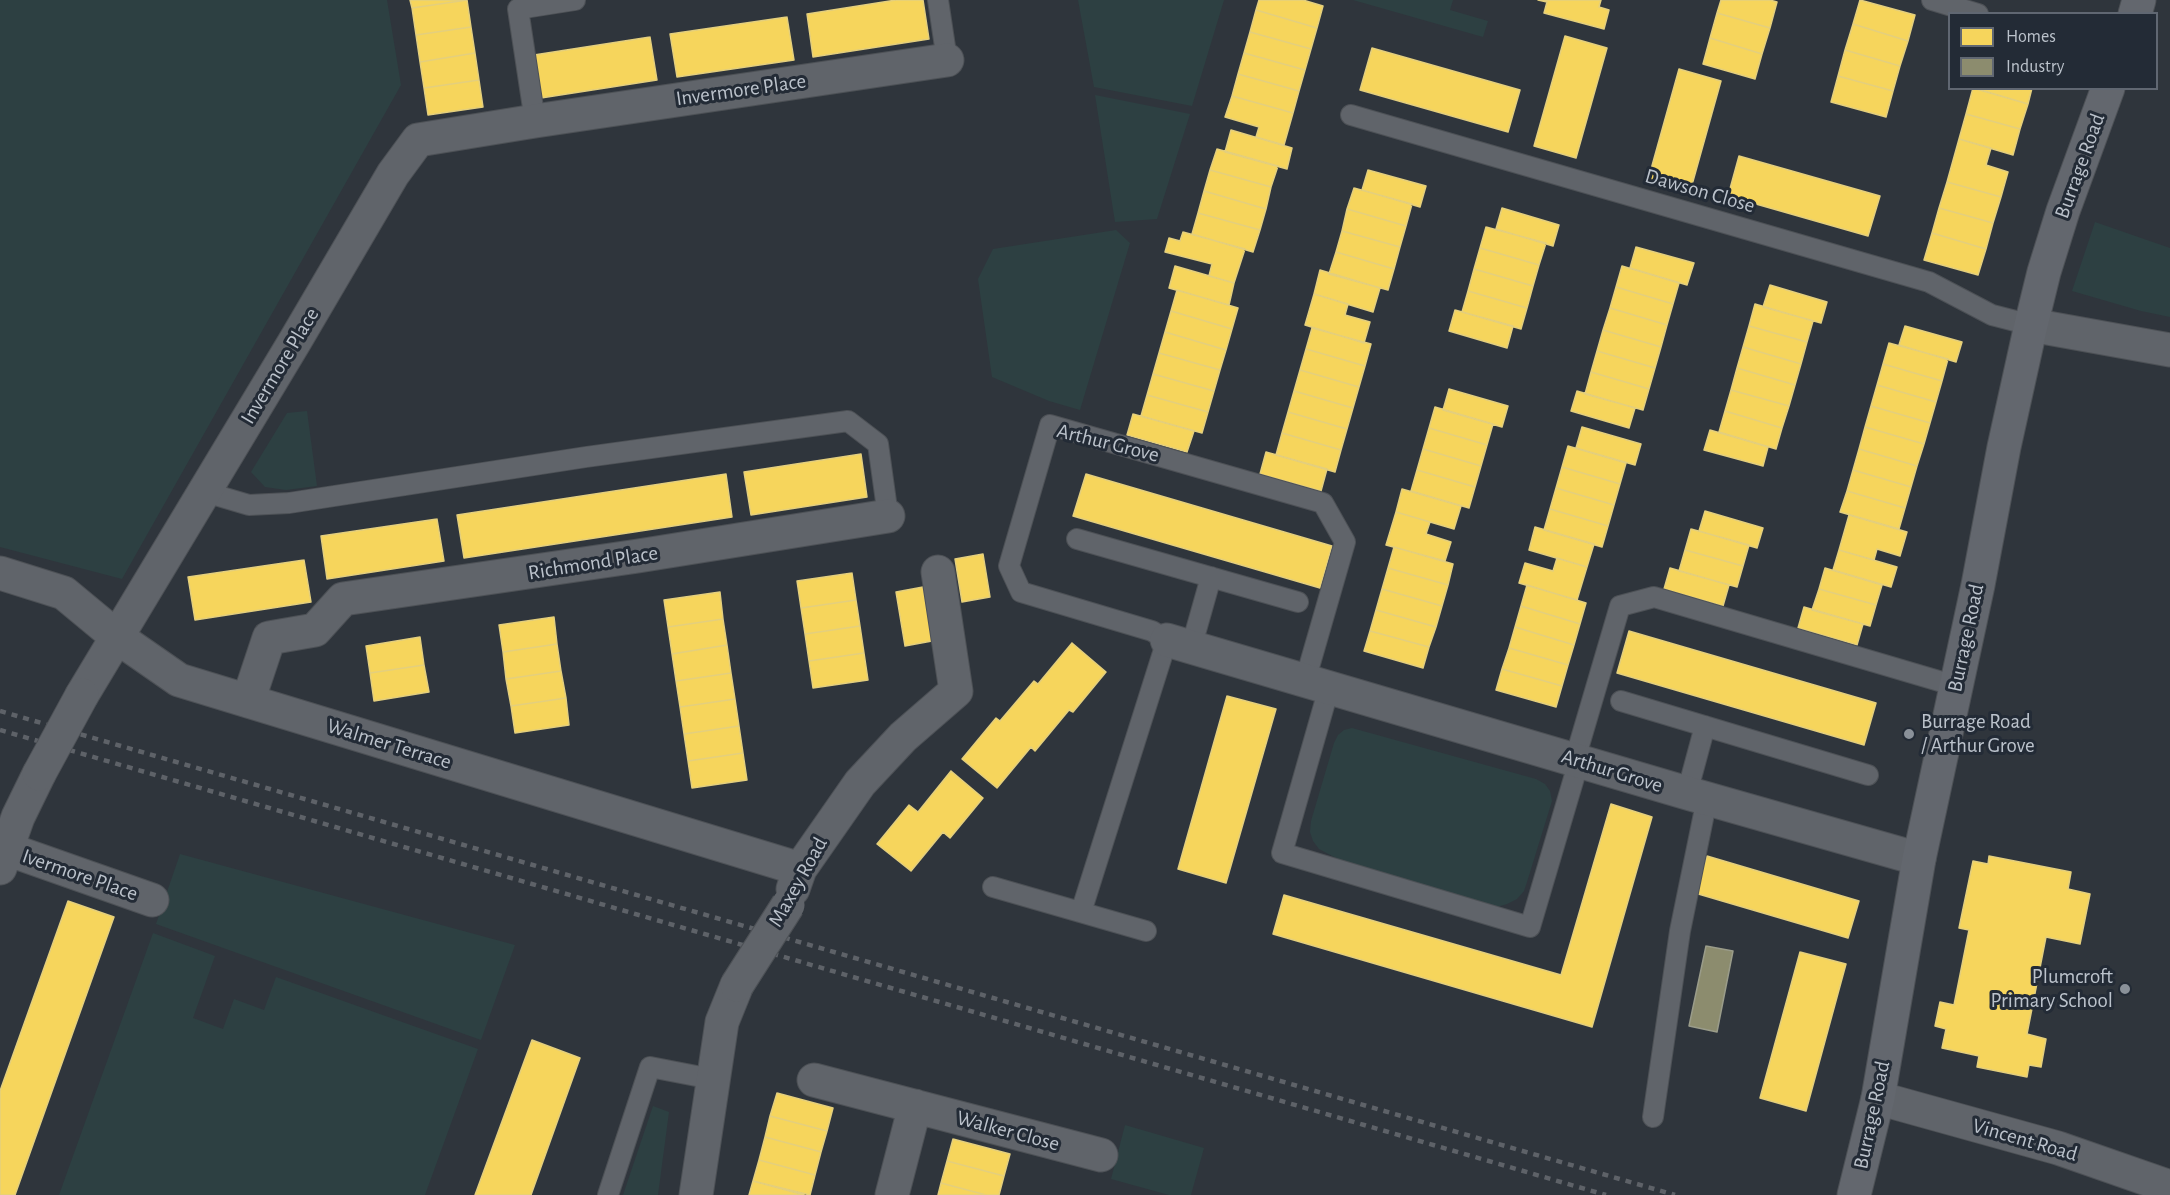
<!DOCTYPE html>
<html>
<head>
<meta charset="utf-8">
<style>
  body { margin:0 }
  #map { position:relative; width:2170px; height:1195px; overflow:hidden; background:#2f353c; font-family:"Alegreya Sans",sans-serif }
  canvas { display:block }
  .legend { position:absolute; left:1948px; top:12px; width:210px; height:78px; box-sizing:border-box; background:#232b36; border:2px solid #606772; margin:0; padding:8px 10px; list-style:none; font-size:18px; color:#bbc2cb }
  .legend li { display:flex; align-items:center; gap:12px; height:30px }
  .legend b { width:30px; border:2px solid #606772 }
</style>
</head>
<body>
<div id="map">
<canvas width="2170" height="1195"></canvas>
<ul class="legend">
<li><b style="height:16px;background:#f6d55c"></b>Homes</li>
<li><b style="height:16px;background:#8c8c6e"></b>Industry</li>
</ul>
</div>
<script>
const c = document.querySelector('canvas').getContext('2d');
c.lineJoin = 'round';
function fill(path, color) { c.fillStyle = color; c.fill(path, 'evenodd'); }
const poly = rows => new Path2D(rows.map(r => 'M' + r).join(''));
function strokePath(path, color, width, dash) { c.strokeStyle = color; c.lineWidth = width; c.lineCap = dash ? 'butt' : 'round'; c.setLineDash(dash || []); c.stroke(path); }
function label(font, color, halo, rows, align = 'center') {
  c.font = font + ' "Alegreya Sans",sans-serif'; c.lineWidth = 6; c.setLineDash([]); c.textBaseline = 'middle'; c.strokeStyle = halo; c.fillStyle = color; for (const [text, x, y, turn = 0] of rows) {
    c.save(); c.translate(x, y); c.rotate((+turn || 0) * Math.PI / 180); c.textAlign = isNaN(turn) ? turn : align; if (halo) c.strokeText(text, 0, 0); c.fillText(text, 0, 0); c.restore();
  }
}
fill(poly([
  [0,0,387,0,401,85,122,579,0,547],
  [1078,0,1224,0,1192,106,1094,87],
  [1353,0,1453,0,1450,10,1488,21,1483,37],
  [1095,95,1190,114,1157,219,1115,222],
  [2095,222,2170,248,2170,317,2141,311,2072,291],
  [1116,230,1130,243,1080,410,1049,401,992,377,978,279,993,249],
  [307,411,317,486,286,490,265,487,251,472,287,413],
  [1352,728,1536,779,1545,784,1550,791,1552,801,1527,882,1524,891,1517,899,1507,904,1497,907,1486,904,1340,860,1319,849,1313,841,1310,832,1311,821,1334,743,1338,735,1344,730],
  [180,854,515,945,481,1040,156,924],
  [153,933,215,956,193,1018,223,1029,234,999,264,1010,276,977,478,1049,425,1195,59,1195],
  [653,1106,669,1112,658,1195,623,1195],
  [1125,1125,1204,1148,1191,1195,1169,1195,1111,1179]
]), '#2d4042');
const homes = poly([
  [410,0,467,0,412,8,410,0],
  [467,0,471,27,416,35,412,8,467,0],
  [896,0,923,0,929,39,813,57,807,14,896,0],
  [1259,0,1303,0,1323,6,1317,28,1256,10,1259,0],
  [1538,0,1601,0,1599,7,1609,10,1604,29,1544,13,1547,2,1538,0],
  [1721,0,1770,0,1777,2,1770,28,1717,13,1721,0],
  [1860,0,1915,15,1908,41,1853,24,1860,0],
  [1256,10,1317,28,1311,49,1250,32,1256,10],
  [1717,13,1770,28,1762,54,1710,38,1717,13],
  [787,17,794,60,677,77,670,34,787,17],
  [1853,24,1908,41,1900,66,1845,50,1853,24],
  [471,27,475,53,420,62,416,35,471,27],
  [1250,32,1311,49,1305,70,1244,53,1250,32],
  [1565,36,1607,48,1576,158,1534,146,1565,36],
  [650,37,657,80,541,98,534,55,650,37],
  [1710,38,1762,54,1755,79,1703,64,1710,38],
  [1372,48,1520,90,1508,132,1360,90,1372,48],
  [1845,50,1900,66,1893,91,1838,76,1845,50],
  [475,53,479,80,424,88,420,62,475,53],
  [1244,53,1305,70,1299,91,1238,74,1244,53],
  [1679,69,1721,81,1690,192,1648,180,1679,69],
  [1238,74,1299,91,1293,113,1232,96,1238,74],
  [1838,76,1893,91,1886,117,1831,102,1838,76],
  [479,80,483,107,428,115,424,88,479,80],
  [1973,88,2028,104,2020,129,1966,114,1973,88],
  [1974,88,2032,88,2028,104,1974,88],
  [1232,96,1293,113,1284,145,1256,137,1259,127,1225,117,1232,96],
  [1966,114,2020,129,2013,155,1959,139,1966,114],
  [1231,130,1292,148,1287,169,1225,152,1231,130],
  [1959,139,1991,148,1986,165,2008,172,2001,197,1947,182,1959,139],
  [1217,149,1278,166,1271,187,1210,170,1217,149],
  [1739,156,1880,196,1868,236,1728,196,1739,156],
  [1210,170,1271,187,1266,209,1204,191,1210,170],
  [1368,170,1426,186,1420,207,1362,190,1368,170],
  [1947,182,2001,197,1993,223,1939,208,1947,182],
  [1354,188,1412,204,1406,226,1347,209,1354,188],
  [1204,191,1266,209,1260,230,1198,213,1204,191],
  [1502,208,1559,225,1553,246,1496,229,1502,208],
  [1939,208,1993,223,1986,249,1932,233,1939,208],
  [1347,209,1406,226,1400,247,1342,231,1347,209],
  [1198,213,1260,230,1253,252,1192,234,1198,213],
  [1486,227,1546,243,1539,265,1480,248,1486,227],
  [1342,231,1400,247,1394,269,1336,252,1342,231],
  [1183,232,1245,249,1234,283,1209,276,1212,264,1165,252,1169,238,1180,241,1183,232],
  [1932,233,1986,249,1978,275,1924,260,1932,233],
  [1636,247,1694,263,1687,285,1630,268,1636,247],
  [1480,248,1539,265,1533,286,1474,269,1480,248],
  [1336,252,1394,269,1388,290,1329,274,1336,252],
  [1175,266,1234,283,1229,305,1169,288,1175,266],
  [1622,266,1679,283,1673,304,1616,287,1622,266],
  [1474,269,1533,286,1527,308,1468,291,1474,269],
  [1320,270,1380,288,1373,312,1314,294,1320,270],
  [1770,285,1827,302,1821,323,1763,307,1770,285],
  [1616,287,1673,304,1667,325,1610,308,1616,287],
  [1177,290,1238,308,1232,329,1171,311,1177,290],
  [1468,291,1527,308,1521,329,1462,312,1468,291],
  [1314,294,1348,304,1345,315,1370,322,1364,343,1305,325,1314,294],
  [1755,304,1813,321,1807,342,1749,326,1755,304],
  [1610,308,1667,325,1661,347,1603,330,1610,308],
  [1455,310,1513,326,1507,348,1449,331,1455,310],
  [1171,311,1232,329,1226,350,1165,332,1171,311],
  [1749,326,1807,342,1801,364,1743,347,1749,326],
  [1905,326,1962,342,1956,362,1899,345,1905,326],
  [1312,328,1371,344,1365,366,1306,349,1312,328],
  [1603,330,1661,347,1655,368,1597,351,1603,330],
  [1165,332,1226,350,1220,370,1159,353,1165,332],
  [1889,343,1948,359,1942,381,1883,364,1889,343],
  [1743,347,1801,364,1795,385,1737,368,1743,347],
  [1306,349,1365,366,1359,387,1300,370,1306,349],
  [1597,351,1655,368,1649,389,1591,372,1597,351],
  [1159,353,1220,370,1214,391,1153,374,1159,353],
  [1883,364,1942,381,1936,402,1877,385,1883,364],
  [1737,368,1795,385,1789,406,1731,390,1737,368],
  [1300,370,1359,387,1353,408,1294,391,1300,370],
  [1591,372,1649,389,1643,410,1585,394,1591,372],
  [1153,374,1214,391,1208,412,1147,395,1153,374],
  [1877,385,1936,402,1930,423,1871,406,1877,385],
  [1449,389,1508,406,1502,427,1443,410,1449,389],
  [1731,390,1789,406,1782,428,1725,411,1731,390],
  [1294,391,1353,408,1347,429,1288,412,1294,391],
  [1577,391,1635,408,1629,428,1571,411,1577,391],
  [1147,395,1208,412,1202,433,1141,416,1147,395],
  [1871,406,1930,423,1924,444,1865,427,1871,406],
  [1435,407,1493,424,1487,445,1429,428,1435,407],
  [1725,411,1782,428,1776,449,1719,432,1725,411],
  [1288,412,1347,429,1341,450,1282,433,1288,412],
  [1133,414,1194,431,1187,452,1127,435,1133,414],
  [1582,427,1641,444,1635,465,1576,448,1582,427],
  [1865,427,1924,444,1917,466,1859,449,1865,427],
  [1429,428,1487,445,1481,466,1423,449,1429,428],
  [1710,430,1768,447,1763,466,1704,450,1710,430],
  [1282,433,1341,450,1335,472,1276,455,1282,433],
  [1568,446,1626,463,1620,484,1562,467,1568,446],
  [1423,449,1481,466,1475,487,1417,470,1423,449],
  [1859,449,1917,466,1911,487,1853,470,1859,449],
  [1266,452,1327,469,1321,491,1260,474,1266,452],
  [861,454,867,497,751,515,744,472,861,454],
  [1562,467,1620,484,1614,505,1556,488,1562,467],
  [1417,470,1475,487,1469,508,1411,491,1417,470],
  [1853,470,1911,487,1905,508,1847,491,1853,470],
  [726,474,732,517,464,558,457,515,726,474],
  [1086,474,1332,546,1320,588,1073,516,1086,474],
  [1556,488,1614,505,1608,526,1550,509,1556,488],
  [1402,489,1461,506,1454,529,1396,512,1402,489],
  [1847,491,1905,508,1899,529,1840,512,1847,491],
  [1550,509,1608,526,1602,547,1544,530,1550,509],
  [1705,511,1763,528,1757,548,1699,531,1705,511],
  [1396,512,1430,522,1426,534,1451,542,1445,561,1386,545,1396,512],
  [1849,515,1907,532,1900,556,1877,549,1874,560,1839,550,1849,515],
  [437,519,444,561,327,579,321,536,437,519],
  [1535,527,1594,544,1587,567,1529,550,1535,527],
  [1691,529,1749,545,1743,566,1685,550,1691,529],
  [1394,547,1453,564,1448,585,1388,568,1394,547],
  [1685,550,1743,566,1737,587,1679,571,1685,550],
  [1839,550,1897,567,1891,587,1833,570,1839,550],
  [983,554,990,597,962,602,955,559,983,554],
  [1557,558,1587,567,1577,600,1519,583,1525,563,1553,571,1557,558],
  [304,560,311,602,195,620,188,577,304,560],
  [1388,568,1448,585,1442,606,1382,589,1388,568],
  [1670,568,1729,585,1723,606,1664,589,1670,568],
  [1825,568,1882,585,1876,605,1819,589,1825,568],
  [852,573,856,600,801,608,797,581,852,573],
  [1527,585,1586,603,1580,624,1521,606,1527,585],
  [923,587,932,641,905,646,896,592,923,587],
  [1382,589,1442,606,1436,627,1376,610,1382,589],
  [1819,589,1876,605,1870,626,1812,610,1819,589],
  [720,592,723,619,668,627,664,600,720,592],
  [856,600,860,626,805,634,801,608,856,600],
  [1521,606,1580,624,1574,645,1515,627,1521,606],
  [1804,607,1863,624,1857,645,1798,628,1804,607],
  [1376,610,1436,627,1429,647,1370,631,1376,610],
  [554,617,557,644,503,652,499,625,554,617],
  [723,619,727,645,672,654,668,627,723,619],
  [860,626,864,653,809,661,805,634,860,626],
  [1515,627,1574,645,1568,665,1509,648,1515,627],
  [1370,631,1429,647,1423,668,1364,651,1370,631],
  [1629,631,1876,703,1864,745,1617,673,1629,631],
  [420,637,424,665,370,673,366,646,420,637],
  [1072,643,1106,672,1073,712,1069,710,1035,751,1031,747,997,788,962,759,996,718,1000,721,1034,681,1038,684,1072,643],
  [557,644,561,671,506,679,503,652,557,644],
  [727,645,731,673,676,681,672,654,727,645],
  [1509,648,1568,665,1562,686,1502,669,1509,648],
  [864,653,868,680,813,688,809,661,864,653],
  [424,665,429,692,374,701,370,673,424,665],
  [1502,669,1562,686,1556,707,1496,690,1502,669],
  [561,671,566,698,511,706,506,679,561,671],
  [731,673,735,699,680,707,676,681,731,673],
  [1227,696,1276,709,1226,883,1178,869,1227,696],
  [566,698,569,725,515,733,511,706,566,698],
  [735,699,739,726,684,734,680,707,735,699],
  [739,726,743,753,688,761,684,734,739,726],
  [743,753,747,780,692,788,688,761,743,753],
  [951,771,983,798,950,838,943,832,911,871,877,844,909,805,918,812,951,771],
  [1611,804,1652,817,1592,1027,1273,934,1284,895,1561,975,1611,804],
  [1707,856,1859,901,1848,938,1695,893,1707,856],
  [1989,856,2071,872,2068,889,2090,894,2080,944,2046,937,2027,1034,2046,1039,2041,1067,2029,1065,2027,1077,1977,1067,1979,1056,1942,1048,1946,1029,1935,1026,1940,1002,1954,1005,1969,930,1959,928,1973,861,1988,864,1989,856],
  [68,901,114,917,15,1195,0,1195,0,1091,68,901],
  [1800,952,1846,964,1806,1111,1760,1098,1800,952],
  [532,1040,580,1058,531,1195,475,1195,532,1040],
  [777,1093,833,1108,827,1131,770,1116,777,1093],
  [770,1116,827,1131,821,1152,765,1137,770,1116],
  [765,1137,821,1152,815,1175,759,1160,765,1137],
  [953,1139,1010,1154,1004,1176,947,1161,953,1139],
  [759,1160,815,1175,810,1195,753,1181,759,1160],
  [947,1161,1004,1176,999,1195,986,1195,941,1183,947,1161],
  [753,1181,804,1195,749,1195,753,1181],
  [941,1183,986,1195,938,1195,941,1183]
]);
fill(homes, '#f6d55c');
strokePath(homes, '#e4cf7d', 1.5);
const industry = poly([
  [1706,946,1733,951,1717,1032,1689,1026,1706,946]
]);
fill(industry, '#8c8c6e');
strokePath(industry, '#9a9c8a', 1.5);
const lane = poly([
  [938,0,947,60],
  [1932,0,1978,14],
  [1351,115,1929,282,1992,315,2031,325],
  [535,121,518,9,575,0],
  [205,492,249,505,289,503,586,457,848,421,878,444,888,516],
  [1077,539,1298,602],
  [1191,648,1211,577],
  [1329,688,1282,853,1530,927,1579,761],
  [1621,701,1868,775],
  [1575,759,1620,606,1654,597,1956,686],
  [1687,793,1705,726],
  [993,887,1146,931],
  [1081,912,1167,640,1152,631,1021,592,1009,566,1050,425,1323,503,1345,542,1305,681],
  [1653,1117,1680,931,1707,799],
  [608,1195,650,1067,712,1079]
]);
const street = poly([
  [2031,325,2170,350],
  [0,573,64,593,117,637,179,680,800,869],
  [1167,640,1687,793,1919,859],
  [82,695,295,341,393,174,418,140,535,121,947,60],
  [248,701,269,638,315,630,343,599,638,556,888,516],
  [7,849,152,900],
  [0,868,18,817,39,774],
  [793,889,800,869,860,783,903,737,956,691,938,572],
  [814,1080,1101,1155],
  [1878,1098,2058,1148,2170,1187],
  [696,1195,722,1022,737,985],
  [892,1195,915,1106]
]);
const secondary = poly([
  [2135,14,2139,0],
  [1854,1195,1878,1098,1919,859,1978,585,2004,447,2031,325,2044,272,2063,211,2108,88]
]);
strokePath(lane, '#4d5156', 22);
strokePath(street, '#4d5156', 35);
strokePath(secondary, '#4d5156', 35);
strokePath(lane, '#60646a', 20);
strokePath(street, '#60646a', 33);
strokePath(secondary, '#63676e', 33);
strokePath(poly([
  [0,711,1675,1195],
  [0,730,1606,1195]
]), '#5e6268', 4.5, [6, 6]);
const streetBridge = poly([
  [39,774,82,695],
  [737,985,788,905]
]);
strokePath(streetBridge, '#4d5156', 35, []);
strokePath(streetBridge, '#60646a', 33);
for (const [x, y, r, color] of [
  [1909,734,6,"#8a9199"],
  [2125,989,6,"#8a9199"]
]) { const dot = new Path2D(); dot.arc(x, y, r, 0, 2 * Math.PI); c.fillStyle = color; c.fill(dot); strokePath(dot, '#232b36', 2); }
label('21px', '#bbc2cb', '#232b36', [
  ["Invermore Place",741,90,-8],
  ["Burrage Road",2080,166,-70],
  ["Dawson Close",1700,191,16],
  ["Invermore Place",280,366,-59],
  ["Arthur Grove",1108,443,14],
  ["Richmond Place",593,563,-9],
  ["Burrage Road",1966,638,-78],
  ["Walmer Terrace",389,744,17],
  ["Arthur Grove",1612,771,17],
  ["Ivermore Place",80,875,19],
  ["Maxey Road",798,882,-61],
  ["Burrage Road",1872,1115,-78],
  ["Walker Close",1008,1131,15],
  ["Vincent Road",2025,1140,16]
]);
label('21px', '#bbc2cb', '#232b36', [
  ["Burrage Road",1921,722],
  ["/ Arthur Grove",1921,746],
  ["Plumcroft",2113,977,"right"],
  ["Primary School",2113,1001,"right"]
], 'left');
</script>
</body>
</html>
